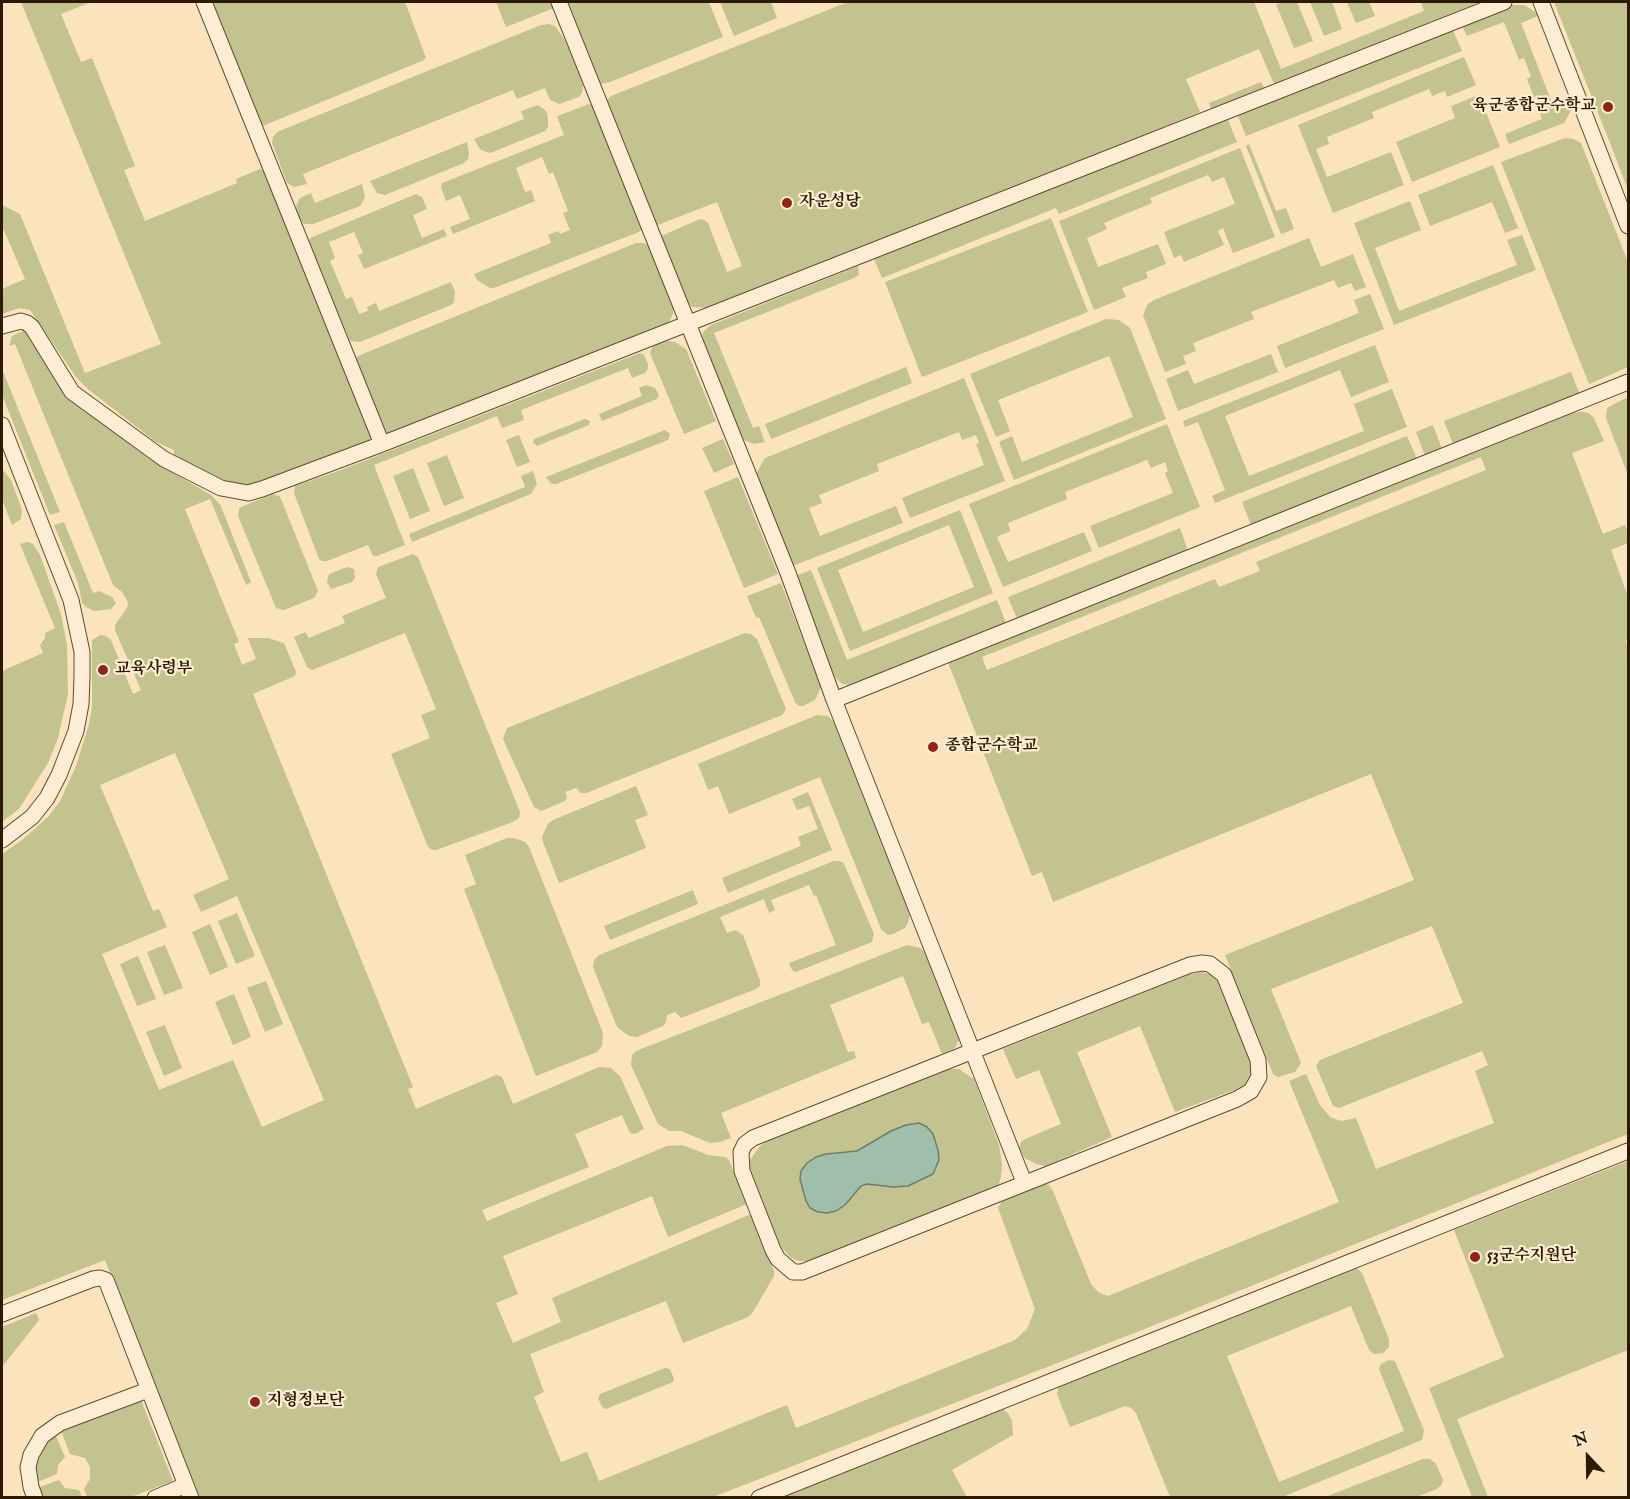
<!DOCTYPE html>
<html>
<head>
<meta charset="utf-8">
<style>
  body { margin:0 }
  #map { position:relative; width:1630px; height:1499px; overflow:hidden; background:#fae3bd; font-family:"IM FELL English",serif }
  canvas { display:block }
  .frame { position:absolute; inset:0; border:3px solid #2d1a01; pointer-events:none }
  .north { position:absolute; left:1558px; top:1427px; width:60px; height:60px; -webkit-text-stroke:4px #fcedd4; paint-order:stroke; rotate:338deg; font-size:16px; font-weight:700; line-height:24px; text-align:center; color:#2d1a01 }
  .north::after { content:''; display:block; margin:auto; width:21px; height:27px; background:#2d1a01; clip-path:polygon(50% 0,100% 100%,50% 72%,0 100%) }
</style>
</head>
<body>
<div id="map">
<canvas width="1630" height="1499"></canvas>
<div class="frame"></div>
<div class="north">N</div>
</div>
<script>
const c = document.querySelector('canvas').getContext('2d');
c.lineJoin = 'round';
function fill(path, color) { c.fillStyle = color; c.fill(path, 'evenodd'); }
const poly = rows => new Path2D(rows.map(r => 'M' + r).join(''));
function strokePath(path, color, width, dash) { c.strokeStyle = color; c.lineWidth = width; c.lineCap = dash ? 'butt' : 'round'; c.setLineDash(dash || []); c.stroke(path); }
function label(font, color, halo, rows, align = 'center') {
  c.font = font + ' "IM FELL English","Noto Serif KR",serif'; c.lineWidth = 4.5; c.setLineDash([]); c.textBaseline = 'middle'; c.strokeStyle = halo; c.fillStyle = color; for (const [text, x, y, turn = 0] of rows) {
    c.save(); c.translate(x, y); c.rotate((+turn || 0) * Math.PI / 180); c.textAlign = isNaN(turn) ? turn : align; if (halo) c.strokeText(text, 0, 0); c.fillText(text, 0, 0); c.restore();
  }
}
fill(poly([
  [21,2,91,2,61,14,81,62,92,58,135,166,124,170,145,221,237,183,236,179,260,169,264,170,370,432,370,441,253,484,239,484,224,480,174,455,174,450,156,442,89,390,76,377,30,310,19,308,2,314,2,289,25,279,2,226,2,205,20,214,85,373,161,344],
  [209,2,405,2,426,58,422,61,260,127],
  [496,2,552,2,554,8,506,27],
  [566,2,709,2,723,37,610,82,600,84,598,81],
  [720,2,771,2,777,18,734,36],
  [848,2,1254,2,1281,69,1424,11,1421,2,1480,2,1274,84,1259,49,1186,79,1200,112,907,232,708,308,692,307,688,302,661,240,661,236,700,219,704,220,708,223,727,272,742,266,717,202,655,226,606,105,607,100,611,96],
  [1283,2,1297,2,1313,41,1294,48,1276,4],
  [1310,2,1332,2,1342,29,1324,36],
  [1347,2,1369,2,1375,16,1356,23],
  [1554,2,1628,2,1628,190,1610,143],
  [1512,5,1524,5,1537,13,1538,16,1521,23,1554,108,1571,101,1573,107,1564,123,1509,144,1505,134,1542,119,1527,79,1531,76,1524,58,1519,60,1504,22,1467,36,1461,24],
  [549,24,555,26,566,42,583,85,582,93,579,97,559,104,550,100,545,88,517,99,513,90,303,174,307,184,294,187,287,183,272,143,273,137,277,132,541,25],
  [1452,28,1462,51,1246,136,1237,114],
  [1464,57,1476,85,1447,97,1445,91,1432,96,1429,89,1372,112,1374,118,1327,137,1329,144,1316,149,1327,177,1391,152,1404,185,1333,213,1298,125],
  [1261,82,1264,88,1211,109,1209,103],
  [1479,95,1500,147,1412,182,1396,142,1455,118,1451,106],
  [592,103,595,106,642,229,639,232,494,288,490,288,477,280,474,274,551,243,548,235,558,231,560,234,570,230,563,213,568,211,553,172,549,174,542,157,516,168,525,192,531,190,535,201,453,234,450,227,470,219,460,195,446,201,441,187,442,183,564,135,557,116],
  [538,105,546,111,548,117,548,127,545,131,490,153,481,150,478,146,474,139,524,119,521,111],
  [1227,117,1237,142,1059,214,1056,208,882,278,874,259],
  [1565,138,1573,139,1581,143,1628,262,1628,367,1589,384,1501,162],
  [467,142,469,154,468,159,464,163,385,195,377,193,370,181],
  [1249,144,1276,211,1286,208,1294,229,1281,234,1246,146],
  [1240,148,1275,237,1233,253,1223,228,1218,231,1224,245,1184,262,1181,255,1174,258,1164,232,1235,204,1224,177,1212,182,1208,175,1150,198,1152,203,1104,223,1107,229,1087,238,1098,267,1158,244,1166,264,1146,272,1148,278,1122,288,1126,297,1094,310,1059,221],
  [1493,165,1518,228,1505,233,1492,202,1430,226,1418,195],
  [362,184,365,197,360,206,313,224,304,224,299,218,296,206,300,198,311,193,315,203],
  [416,194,422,197,427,209,413,215,422,238,444,229,447,236,364,269,358,255,363,253,354,232,329,242,335,258,330,261,346,299,352,297,359,314,368,311,367,307,376,303,379,311,451,282,455,292,454,302,451,305,360,342,350,341,309,242,310,238],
  [1410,201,1421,230,1375,248,1399,311,1517,265,1507,240,1522,235,1536,270,1394,325,1354,223],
  [1051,218,1088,312,922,377,885,282],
  [1309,238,1321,267,1353,254,1366,287,1355,291,1351,283,1338,288,1334,280,1251,312,1254,319,1193,343,1196,351,1183,356,1186,364,1165,372,1143,315,1148,304,1154,300],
  [636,243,644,243,650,247,673,303,673,314,668,324,392,435,385,433,356,359,358,356],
  [858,266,859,275,854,278,714,333,753,428,759,426,765,442,754,444,744,440,740,436,702,342,703,332,711,325],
  [1370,294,1384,329,1285,368,1277,346,1359,313,1354,300],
  [1106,319,1119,320,1130,328,1166,419,1014,480,999,442,1012,436,1022,462,1133,417,1109,356,998,400,1010,431,996,437,970,374],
  [23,331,29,334,50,372,61,388,72,400,148,458,211,495,220,504,251,582,246,585,210,499,185,509,239,642,234,644,242,665,256,659,248,638,268,638,284,643,296,672,295,676,253,694,413,1087,408,1089,416,1109,496,1075,502,1077,513,1104,599,1067,611,1068,620,1076,644,1129,635,1134,630,1133,622,1115,575,1134,589,1167,482,1210,487,1221,667,1146,682,1145,708,1155,725,1157,729,1160,747,1204,668,1237,652,1196,503,1256,518,1294,496,1303,513,1343,561,1322,552,1298,751,1214,774,1271,774,1276,753,1312,748,1317,683,1343,666,1301,530,1354,544,1392,534,1397,561,1462,587,1452,599,1481,787,1405,796,1428,1015,1340,1027,1329,1035,1309,998,1208,1003,1199,1043,1183,1049,1185,1053,1191,1091,1284,1098,1292,1108,1296,1339,1202,1289,1081,1306,1074,1320,1105,1330,1117,1341,1121,1356,1118,1376,1169,1494,1123,1475,1071,1488,1065,1482,1051,1339,1108,1333,1106,1316,1066,1320,1060,1463,1003,1432,926,1271,989,1301,1063,1295,1072,1278,1077,1273,1074,1225,955,1414,880,1371,774,1053,902,1042,872,1032,876,947,660,1570,413,1582,412,1589,413,1594,418,1604,441,1572,453,1603,534,1625,525,1628,533,1628,543,1611,550,1628,597,1628,638,1626,640,1628,646,1628,1134,1142,1330,713,1497,197,1497,105,1260,2,1300,2,854,22,840,49,816,60,801,76,766,89,724,92,707,92,640,100,635,106,636,111,640,133,694,141,690,115,630,115,625,127,608,128,602,122,592,113,585,15,344,9,346,12,336],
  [1481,457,1486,470,1256,562,1260,571,1219,587,1215,579,987,670,982,657],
  [175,753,229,879,193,895,201,912,237,896,324,1100,262,1127,233,1060,159,1090,102,954,167,927,159,909,153,911,100,785],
  [668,341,675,342,686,349,716,421,684,434,650,353,652,347,660,342],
  [1375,345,1389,382,1351,397,1340,370,1225,416,1249,476,1364,431,1354,404,1392,389,1407,427,1215,503,1212,496,1225,490,1198,422,1185,427,1183,421],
  [640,353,644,355,648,364,648,369,645,373,632,378,628,368,521,410,524,420,502,428,497,416,374,465,405,545,377,556,373,556,368,545,327,561,322,561,319,559,294,493,295,486,341,470],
  [1271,354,1278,372,1178,411,1166,379,1188,370,1194,384],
  [906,367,912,383,771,439,765,424],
  [2,369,60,512,50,515,2,395],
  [1571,372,1580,395,1453,444,1444,421],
  [964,378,1005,481,910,518,902,498,984,465,976,444,979,443,976,435,962,440,959,432,877,464,879,471,819,495,822,503,809,508,820,536,896,506,903,523,790,567,756,474,765,458],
  [646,385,655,388,659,395,657,399,602,421,599,414,642,396,639,388],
  [1628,397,1628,475,1606,418,1607,408],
  [585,419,590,421,589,425,537,446,533,442,534,439],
  [1167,424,1200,507,1099,548,1090,526,1173,493,1165,473,1168,471,1165,462,1151,468,1147,460,1065,492,1067,499,1008,523,1010,531,997,537,1008,562,1084,532,1092,551,1003,587,969,504],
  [1433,425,1442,449,1425,456,1416,432],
  [665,430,670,434,668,440,556,484,552,484,548,480,546,477],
  [519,435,530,462,517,467,506,440],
  [1407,436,1417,459,1251,525,1242,502],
  [723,439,734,464,714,473,702,448],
  [447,455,464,498,444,506,427,463],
  [413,468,430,511,410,519,393,476],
  [2,469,11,480,22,510,21,519,12,525,2,499],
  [533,471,537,484,531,494,412,542,409,534,525,487,521,476],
  [738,477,778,574,744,588,704,491],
  [273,494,279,496,281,499,318,591,314,598,284,610,276,608,238,516,239,509,241,507],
  [960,510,993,593,850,651,817,568],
  [949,525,974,587,863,632,838,570],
  [64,522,93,593,99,591,112,597,116,603,111,609,94,611,86,607,82,603,78,583,54,525],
  [1180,528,1188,551,1017,619,1008,597],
  [28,542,33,544,40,555,61,614,67,645,68,694,58,738,48,763,19,809,2,822,2,671,43,653,40,645,45,638,45,633,55,628,20,544],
  [413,554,418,557,520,812,519,818,513,822,436,850,432,850,428,847,391,754,430,738,421,715,436,709,405,633,312,670,307,667,294,637,305,632,309,638,345,623,342,616,386,598,376,574,378,567],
  [347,567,354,569,355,578,352,582,331,589,327,582,329,574],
  [811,570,847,660,997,600,1006,623,851,685,842,684,832,674,793,577],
  [781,583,821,687,815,700,803,706,799,706,795,702,759,617,756,618,747,596],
  [745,633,751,634,757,639,786,709,782,715,586,793,581,793,576,788,565,792,567,797,565,801,541,811,534,807,503,739,507,728],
  [817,715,828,716,837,725,907,904,910,915,908,922,905,928,893,934,888,935,881,929,820,777,729,814,718,786,708,790,698,764],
  [636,786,648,815,635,820,646,848,559,883,543,842,542,837,548,824,553,820],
  [808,792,832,850,728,893,722,878,801,846,798,837,818,829,809,806,797,810,792,799],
  [507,838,514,838,525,842,529,847,603,1033,602,1046,597,1052,536,1076,464,889,476,884,465,855],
  [834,861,840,861,844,864,874,934,872,942,796,972,792,970,789,963,836,945,816,895,814,896,809,885,771,900,775,910,769,913,764,899,720,917,727,933,735,930,743,935,760,980,760,986,756,989,681,1018,675,1012,667,1015,666,1022,663,1026,637,1037,629,1036,617,1027,593,967,594,960,599,955],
  [693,890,698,904,610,940,604,926],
  [237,913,255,956,236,964,218,921],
  [210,924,228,967,210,975,192,932],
  [165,945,183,988,164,995,147,952],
  [907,945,920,948,926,953,960,1038,955,1048,942,1054,929,1022,922,1024,903,976,830,1005,848,1052,854,1051,856,1058,721,1113,731,1138,720,1142,710,1143,681,1131,669,1131,658,1124,631,1065,632,1055,636,1051],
  [138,956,156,999,137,1006,120,964],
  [1202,972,1212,975,1217,981,1251,1061,1251,1077,1247,1083,1237,1089,1175,1112,1140,1026,1077,1052,1112,1137,1046,1166,1036,1164,1025,1158,1019,1148,1021,1142,1025,1139,1061,1124,1039,1070,1016,1079,1003,1049,1188,975],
  [266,981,283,1024,265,1032,247,988],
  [234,994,251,1037,233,1045,215,1002],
  [165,1025,182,1068,164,1076,146,1032],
  [949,1069,959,1069,974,1079,999,1145,1002,1165,1001,1177,999,1184,994,1188,808,1261,798,1261,790,1257,779,1244,750,1170,750,1160,759,1147,767,1141],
  [906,1125,923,1180,908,1186,893,1187,867,1184,860,1186,850,1199,827,1213,818,1212,810,1208,801,1171,807,1163,816,1157,836,1152,857,1151,891,1131],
  [1628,1161,1628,1350,1457,1419,1488,1497,1472,1497,1429,1388,1504,1357,1454,1230],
  [1347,1266,1358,1269,1362,1273,1389,1339,1389,1347,1383,1353,1374,1354,1369,1350,1351,1306,1227,1356,1279,1482,1404,1431,1379,1369,1381,1364,1389,1360,1395,1361,1424,1430,1422,1440,1282,1497,1170,1497,1136,1413,1131,1408,1125,1406,1070,1427,1057,1394,1059,1384],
  [36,1313,39,1320,2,1367,2,1327],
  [665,1368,670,1369,674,1379,673,1382,606,1409,602,1407,598,1398,600,1394],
  [141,1400,173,1481,131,1497,87,1497,84,1489,90,1479,90,1467,85,1458,70,1454,61,1430],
  [999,1406,1008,1413,1012,1421,1013,1435,952,1470,967,1497,773,1498],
  [55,1434,65,1457,58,1465,57,1474,35,1483,35,1461,49,1439],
  [1423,1459,1430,1459,1436,1464,1443,1480,1442,1484,1437,1489,1416,1497,1325,1497],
  [59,1480,65,1488,79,1490,82,1497,43,1497,37,1488]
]), '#c2c38e');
const water = poly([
  [919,1123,927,1127,933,1134,938,1150,939,1160,933,1174,908,1186,893,1187,867,1184,861,1186,845,1205,836,1211,827,1213,818,1212,810,1208,806,1201,800,1179,801,1171,807,1163,816,1157,826,1154,857,1151,891,1131,906,1125,919,1123]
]);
fill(water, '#9fbfac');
strokePath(water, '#717d68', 1.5);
const minor = poly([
  [204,2,382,444],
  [559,2,788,573,834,700,1024,1182],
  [1541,2,1628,226],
  [2,326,21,321,27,323,32,327,72,392,164,459,221,488,248,493,262,489,382,444,1504,2],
  [2,425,71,600,82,652,82,676,81,704,76,731,59,775,47,798,32,817,2,840],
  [834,700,1628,382],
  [1202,963,1210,964,1224,975,1258,1060,1259,1077,1251,1091,1237,1099,802,1272,793,1272,778,1259,773,1250,742,1171,741,1152,745,1144,753,1138,1190,965,1202,963],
  [2,1314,93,1279,100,1278,106,1280,191,1498],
  [35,1498,31,1487,28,1467,31,1455,42,1436,60,1423,148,1390],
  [155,1498,186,1485],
  [759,1498,1628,1151]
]);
strokePath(minor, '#604c30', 17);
strokePath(minor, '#fcedd4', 15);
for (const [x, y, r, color] of [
  [1608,107,6,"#8f2418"],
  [787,203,6,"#8f2418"],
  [103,670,6,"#8f2418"],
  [933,747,6,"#8f2418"],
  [1475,1257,6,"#8f2418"],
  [255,1402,6,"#8f2418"]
]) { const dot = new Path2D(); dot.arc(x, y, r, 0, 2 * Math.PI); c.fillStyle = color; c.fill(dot); strokePath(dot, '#fcedd4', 2); }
label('bold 16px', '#2d1a01', '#fcedd4', [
  ["육군종합군수학교",1596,107,"right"],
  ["자운성당",799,203],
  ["교육사령부",115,670],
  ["종합군수학교",945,747],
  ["53군수지원단",1487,1257],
  ["지형정보단",267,1402]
], 'left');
</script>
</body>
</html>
